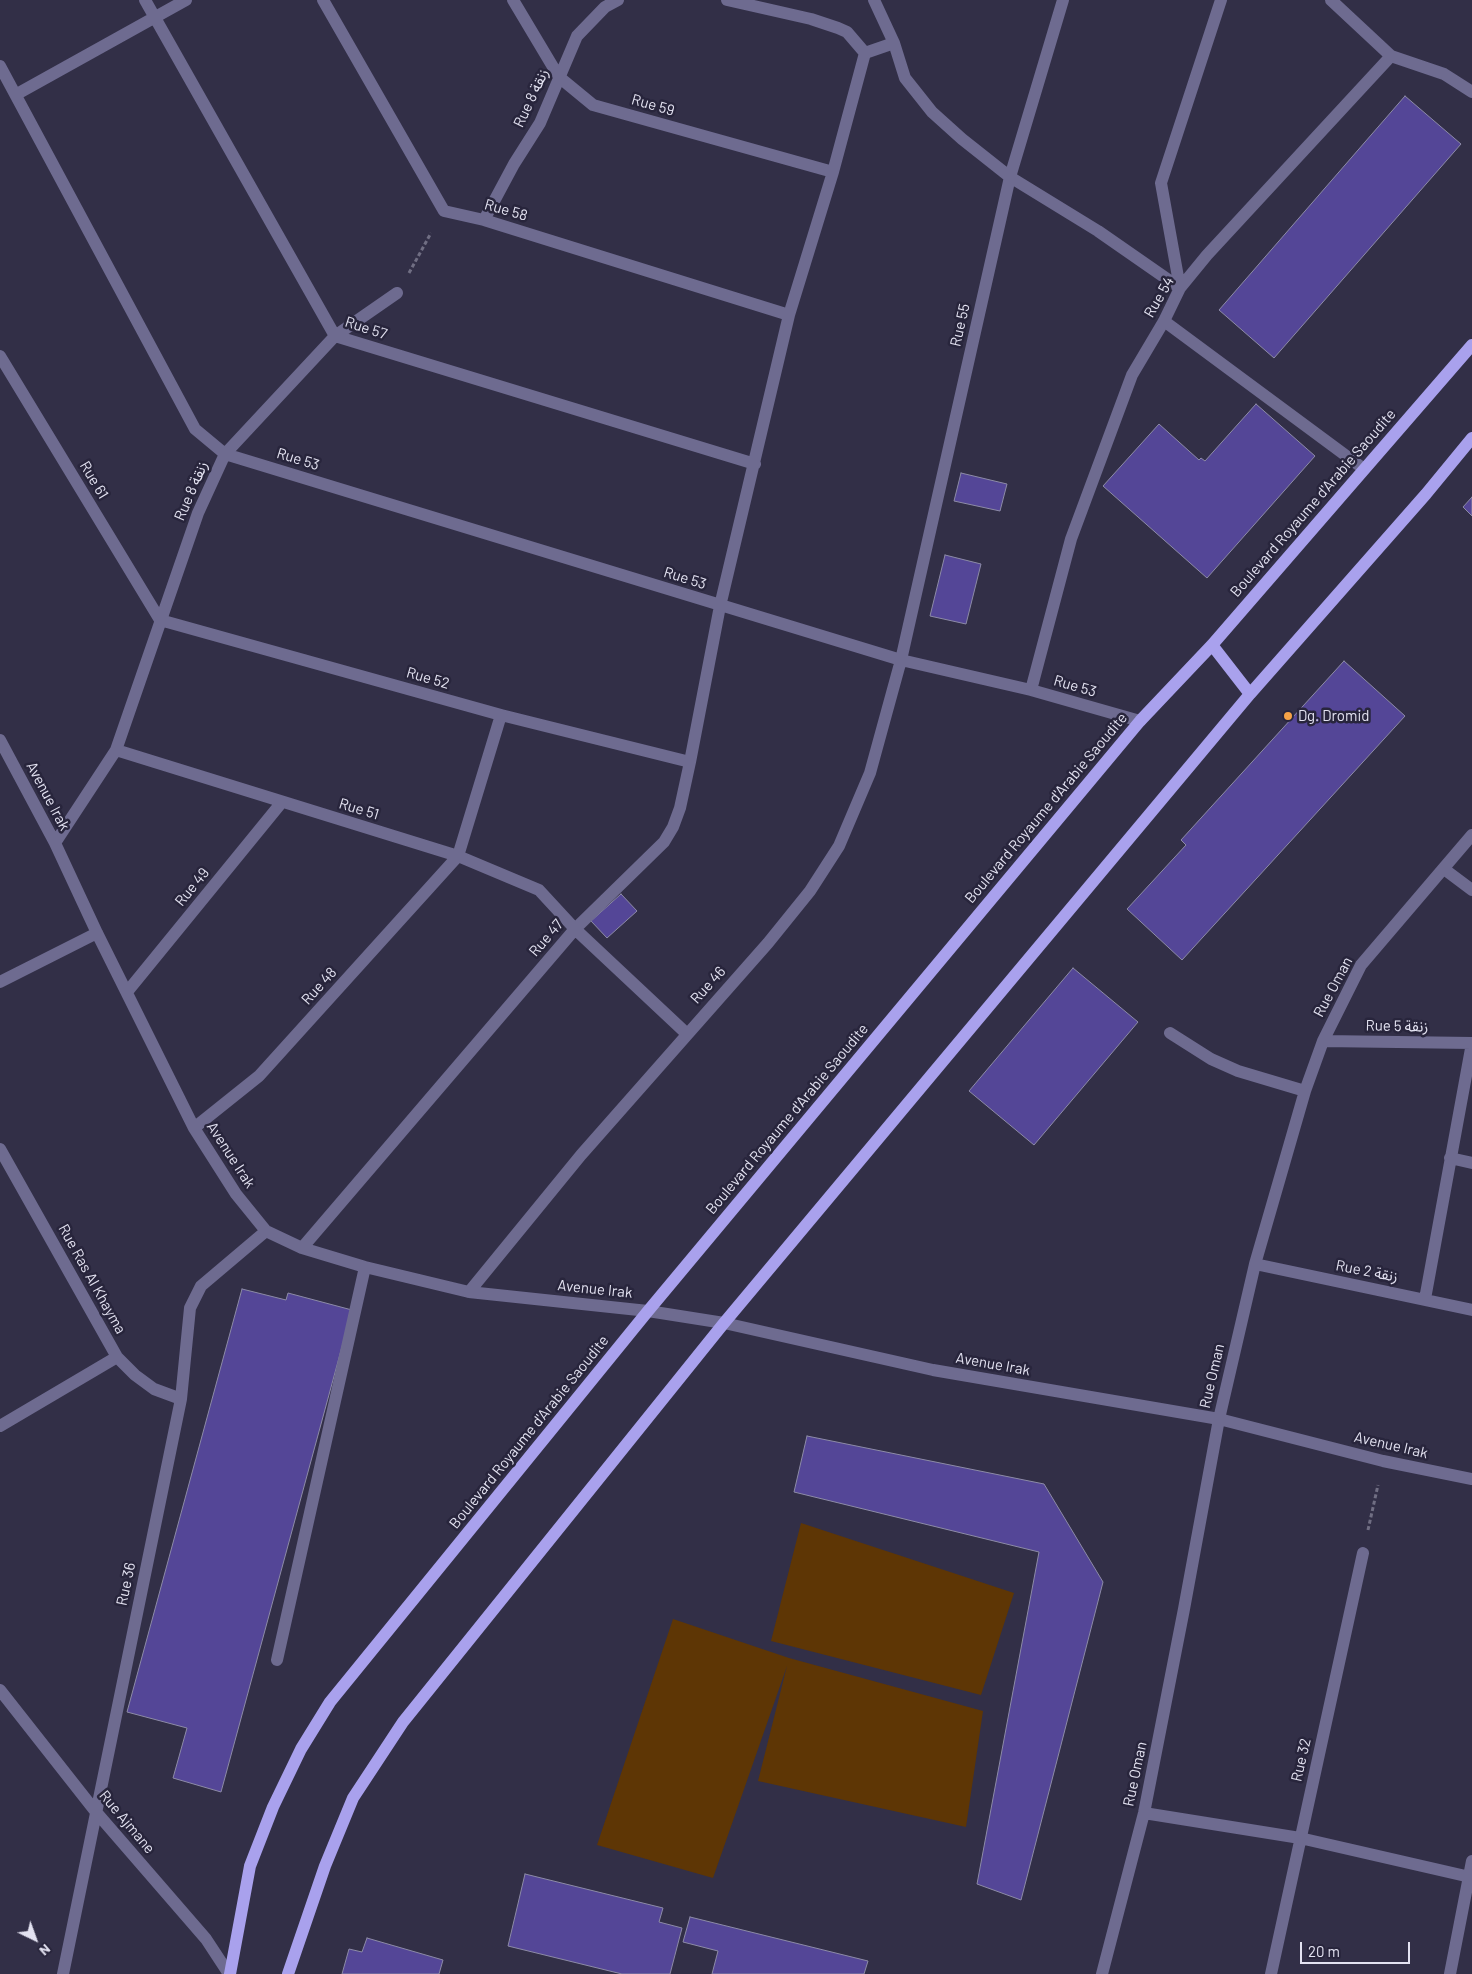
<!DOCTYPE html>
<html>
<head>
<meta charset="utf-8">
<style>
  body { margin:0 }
  #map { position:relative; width:1472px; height:1974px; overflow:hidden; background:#322f47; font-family:Barlow,sans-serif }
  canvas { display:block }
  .north { position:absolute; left:10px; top:1914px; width:50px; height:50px; -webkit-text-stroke:4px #28253c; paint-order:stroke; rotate:138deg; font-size:14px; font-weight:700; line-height:20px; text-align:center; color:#e3e2f1 }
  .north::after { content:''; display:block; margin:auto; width:18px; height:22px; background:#e3e2f1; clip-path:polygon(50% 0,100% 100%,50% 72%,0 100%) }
  .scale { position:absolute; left:1300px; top:1942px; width:110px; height:22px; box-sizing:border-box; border:2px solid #e3e2f1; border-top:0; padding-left:6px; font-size:15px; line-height:18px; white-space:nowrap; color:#e3e2f1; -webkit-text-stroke:4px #28253c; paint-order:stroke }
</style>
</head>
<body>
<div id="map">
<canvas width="1472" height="1974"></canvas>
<div class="north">N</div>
<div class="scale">20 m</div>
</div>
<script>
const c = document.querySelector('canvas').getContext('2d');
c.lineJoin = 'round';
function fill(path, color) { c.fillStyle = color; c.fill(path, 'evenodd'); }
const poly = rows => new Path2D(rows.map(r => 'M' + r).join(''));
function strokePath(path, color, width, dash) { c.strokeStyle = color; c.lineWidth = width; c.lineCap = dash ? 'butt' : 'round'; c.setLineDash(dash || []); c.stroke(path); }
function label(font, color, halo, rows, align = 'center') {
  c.font = font + ' Barlow,"Noto Sans Arabic",sans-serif'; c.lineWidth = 5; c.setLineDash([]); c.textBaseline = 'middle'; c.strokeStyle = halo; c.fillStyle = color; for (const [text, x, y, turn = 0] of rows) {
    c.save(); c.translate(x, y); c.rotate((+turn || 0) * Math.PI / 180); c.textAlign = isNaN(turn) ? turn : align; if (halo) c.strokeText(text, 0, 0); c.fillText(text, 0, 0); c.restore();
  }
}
fill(poly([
  [801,1523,1014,1593,981,1695,771,1641],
  [673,1619,789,1658,983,1711,966,1827,758,1781,787,1666,713,1878,597,1845]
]), '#5e3605');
const building = poly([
  [1405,96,1461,144,1274,358,1219,310,1405,96],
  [1256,404,1315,456,1207,578,1103,486,1159,424,1199,460,1201,458,1205,461,1256,404],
  [961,473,1007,484,1000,511,954,501,961,473],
  [1472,497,1472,516,1463,507,1472,497],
  [945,555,981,564,966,624,930,616,945,555],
  [1344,661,1405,716,1182,960,1127,909,1186,845,1181,840,1344,661],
  [621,894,637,911,607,938,591,921,621,894],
  [1073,968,1138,1022,1034,1145,969,1091,1073,968],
  [242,1289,286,1300,288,1293,352,1310,221,1792,173,1778,187,1728,127,1712,242,1289],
  [807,1436,1044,1484,1103,1582,1021,1900,977,1884,1039,1552,794,1492,807,1436],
  [525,1874,663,1908,659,1922,682,1928,670,1974,622,1974,508,1946,525,1874],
  [690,1917,868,1961,864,1974,712,1974,718,1951,683,1942,690,1917],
  [367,1938,443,1960,439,1974,342,1974,349,1949,362,1952,367,1938]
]);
fill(building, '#544697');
strokePath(building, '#8d8ba7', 1);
strokePath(poly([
  [409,273,431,233],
  [1368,1530,1378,1485]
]), '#706e83', 3, [4, 2.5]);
strokePath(poly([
  [145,0,335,336,755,464],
  [323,0,444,211,484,220,789,315],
  [513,0,559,77,593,105,833,172],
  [727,0,811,19,838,28,847,32,865,53],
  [874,0,894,43,905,78,932,112,962,139,1010,177,1098,231,1180,288],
  [1331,0,1391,56,1444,74,1472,92],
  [865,53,894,43],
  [0,66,195,429,225,454,901,660,1031,690,1140,721],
  [17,94,186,0],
  [484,220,514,164,540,123,577,36,605,7,618,0],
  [1180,288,1161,183,1221,0],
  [1164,321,1364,469],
  [0,356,160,620,501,715,690,762],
  [1031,690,1071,539,1132,375,1164,321,1180,288,1207,255,1391,56],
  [0,740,55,843,97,933,194,1128,236,1194,266,1231,302,1248,365,1267,469,1292,648,1311,724,1323,933,1370,1219,1419,1383,1461,1472,1479],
  [116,750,458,856,539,890,575,929,687,1034],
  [55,843,116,750,198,513,225,454,335,336,397,293],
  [1444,869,1472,890],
  [0,982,97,933],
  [127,992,282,802],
  [1170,1033,1211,1059,1238,1071,1305,1091],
  [1323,1041,1472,1043],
  [194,1128,259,1076,458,856,501,715],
  [0,1149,117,1357,135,1375,154,1389,181,1399],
  [1450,1158,1472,1163],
  [302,1248,575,929,664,842,673,827,680,808,690,762,720,606,789,315,833,172,865,53],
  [1255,1264,1472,1310],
  [469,1292,581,1155,768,943,810,891,839,846,870,773,901,660,1010,177,1063,0],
  [1425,1299,1472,1043],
  [0,1426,117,1357],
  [277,1660,365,1267],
  [0,1690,96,1812,206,1939,229,1974],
  [1144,1813,1300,1838,1470,1877],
  [63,1974,181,1399,190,1308,201,1286,266,1231],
  [1102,1974,1144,1813,1184,1609,1219,1419,1255,1264,1305,1091,1323,1041,1361,965,1472,835],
  [1271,1974,1363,1553],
  [1450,1974,1472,1861]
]), '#6e6b90', 12);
strokePath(poly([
  [1212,645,1250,694],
  [230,1974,250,1866,273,1807,301,1749,330,1702,648,1311,1140,721,1212,645,1472,345],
  [288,1974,325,1866,353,1798,403,1722,724,1323,1250,694,1426,494,1472,438]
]), '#a9a1ed', 12);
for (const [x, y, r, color] of [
  [1288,716,5,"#f6a247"]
]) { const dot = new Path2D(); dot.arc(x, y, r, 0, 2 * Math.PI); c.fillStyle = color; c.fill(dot); strokePath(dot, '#28253c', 2); }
label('15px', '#e3e2f1', '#28253c', [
  ["Rue 8 زنقة",531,98,-65],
  ["Rue 59",653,105,16],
  ["Rue 58",506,210,16],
  ["Rue 54",1159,297,-60],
  ["Rue 55",960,325,-77],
  ["Rue 57",366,328,18],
  ["Rue 53",298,459,17],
  ["Rue 61",94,480,59],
  ["Rue 8 زنقة",191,491,-67],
  ["Boulevard Royaume d'Arabie Saoudite",1313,503,-49],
  ["Rue 53",685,578,17],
  ["Rue 52",428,678,16],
  ["Rue 53",1075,686,16],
  ["Avenue Irak",48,796,62],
  ["Boulevard Royaume d'Arabie Saoudite",1046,808,-50],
  ["Rue 51",359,809,17],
  ["Rue 49",192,887,-51],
  ["Rue 47",546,938,-49],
  ["Rue 46",708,985,-48],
  ["Rue 48",319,986,-48],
  ["Rue Oman",1333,987,-62],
  ["Rue 5 زنقة",1397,1026,1],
  ["Boulevard Royaume d'Arabie Saoudite",787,1119,-50],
  ["Avenue Irak",231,1155,57],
  ["Rue 2 زنقة",1367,1271,11],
  ["Rue Ras Al Khayma",92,1279,61],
  ["Avenue Irak",595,1289,6],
  ["Avenue Irak",993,1364,10],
  ["Rue Oman",1212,1376,-77],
  ["Boulevard Royaume d'Arabie Saoudite",529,1432,-51],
  ["Avenue Irak",1391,1445,13],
  ["Rue 36",126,1584,-78],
  ["Rue 32",1301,1760,-77],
  ["Rue Oman",1135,1774,-78],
  ["Rue Ajmane",127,1822,50]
]);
label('15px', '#e3e2f1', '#28253c', [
  ["Dg. Dromid",1298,716]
], 'left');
</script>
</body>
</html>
